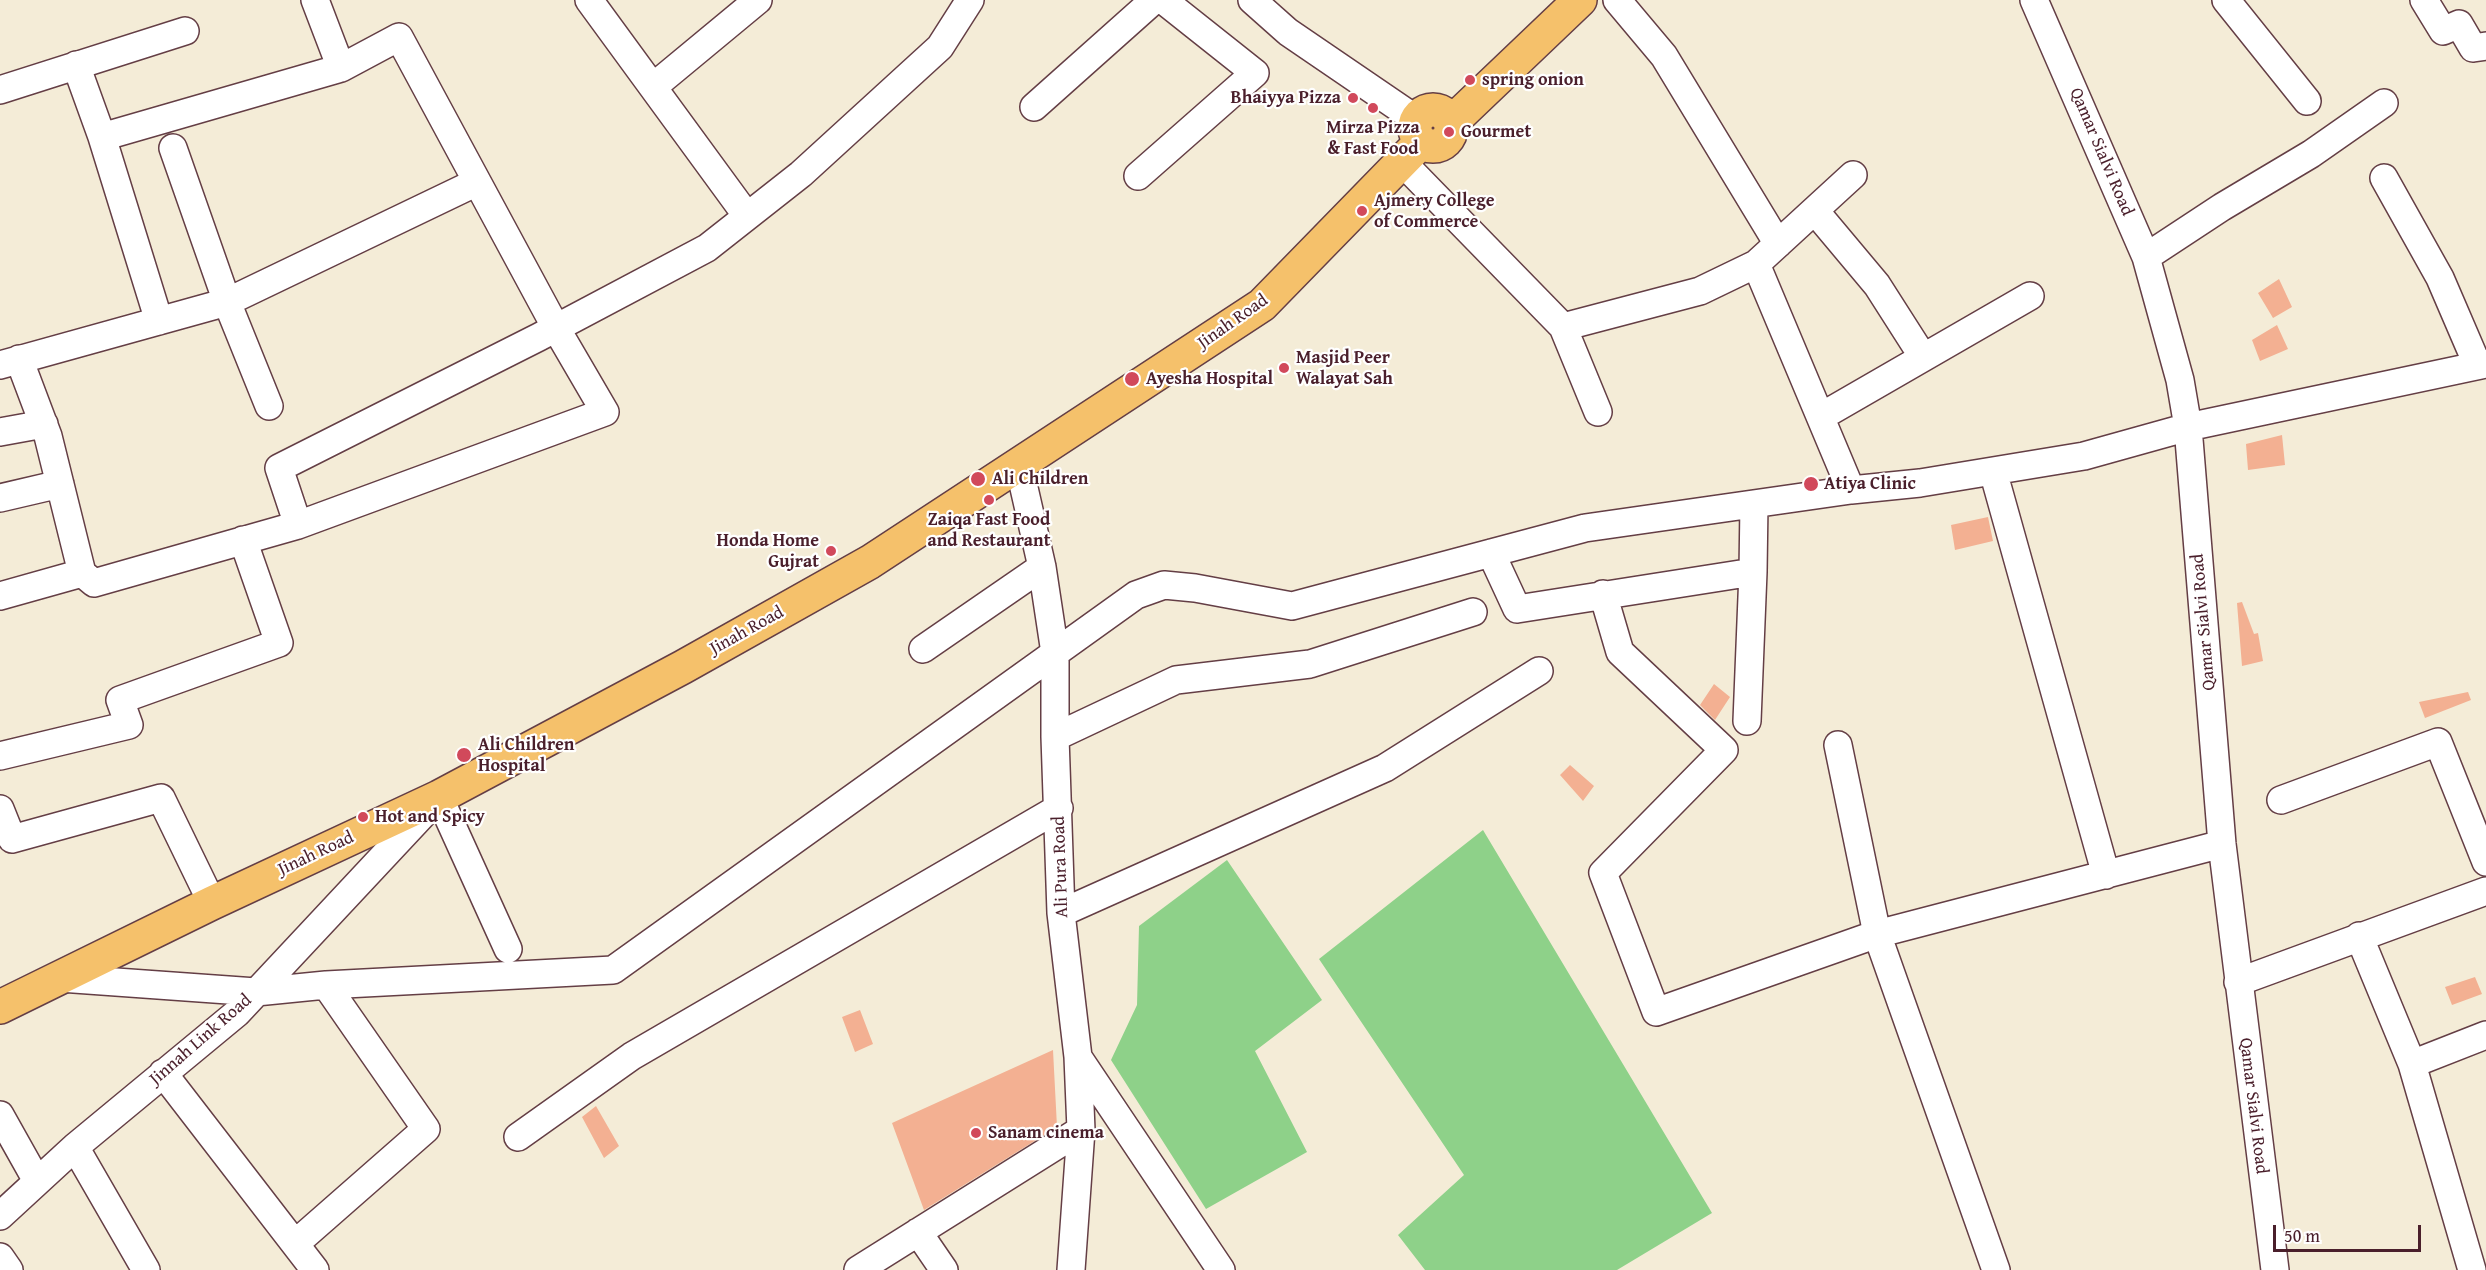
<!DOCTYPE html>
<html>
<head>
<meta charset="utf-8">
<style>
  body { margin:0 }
  #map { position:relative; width:2486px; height:1270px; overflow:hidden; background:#f4ecd7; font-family:"Gentium Book Plus",serif }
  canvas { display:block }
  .scale { position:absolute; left:2273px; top:1225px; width:148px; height:27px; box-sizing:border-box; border:3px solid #4a1f2b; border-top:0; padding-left:8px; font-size:18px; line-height:21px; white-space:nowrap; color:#4a1f2b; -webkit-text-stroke:4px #fff; paint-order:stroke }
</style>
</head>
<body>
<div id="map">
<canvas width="2486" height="1270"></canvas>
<div class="scale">50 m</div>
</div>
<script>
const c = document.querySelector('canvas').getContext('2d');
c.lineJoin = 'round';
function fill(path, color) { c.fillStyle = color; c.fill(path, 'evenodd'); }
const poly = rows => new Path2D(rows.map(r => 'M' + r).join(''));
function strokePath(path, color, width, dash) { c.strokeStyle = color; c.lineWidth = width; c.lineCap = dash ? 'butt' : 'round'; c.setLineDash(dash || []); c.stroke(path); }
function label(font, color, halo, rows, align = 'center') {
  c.font = font + ' "Gentium Book Plus",serif'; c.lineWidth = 4.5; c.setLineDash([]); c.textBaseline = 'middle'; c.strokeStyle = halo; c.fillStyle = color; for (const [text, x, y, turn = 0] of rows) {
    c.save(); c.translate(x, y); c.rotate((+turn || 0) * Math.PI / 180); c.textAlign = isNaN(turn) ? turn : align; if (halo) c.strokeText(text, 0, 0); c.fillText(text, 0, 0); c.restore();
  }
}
fill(poly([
  [1483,830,1712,1213,1617,1270,1425,1270,1398,1235,1464,1175,1319,959],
  [1227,860,1322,1000,1255,1051,1307,1152,1206,1209,1111,1060,1137,1005,1139,926]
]), '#8ed189');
fill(poly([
  [2279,279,2292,307,2273,318,2258,293],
  [2277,325,2288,349,2260,361,2252,340],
  [2282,435,2285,465,2248,470,2246,444],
  [1988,517,1993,541,1955,550,1951,525],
  [2242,602,2254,634,2258,633,2263,661,2242,666,2237,603],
  [1714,684,1730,697,1715,720,1700,705],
  [2468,692,2471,700,2425,718,2419,702],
  [1570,765,1594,786,1583,801,1560,775],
  [2475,977,2482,994,2452,1005,2445,987],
  [860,1010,873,1044,855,1052,842,1017],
  [1053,1050,1057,1127,924,1210,892,1123],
  [596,1106,619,1146,604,1158,582,1117]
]), '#f3b092');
const minor = poly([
  [589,0,747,216],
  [1252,0,1288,32,1417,120],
  [1617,0,1664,56,1778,244],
  [2034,0,2146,257,2180,380,2188,427,2222,844,2275,1270],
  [2226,0,2307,101],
  [2424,0,2443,31,2459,24,2473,48,2486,46],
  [76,65,102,137,159,321],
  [653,87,758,0],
  [0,90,185,31],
  [1034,107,1154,0],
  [102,137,341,68],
  [173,148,227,302,269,406],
  [1402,162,1563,327,1598,412],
  [1138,176,1255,73,1163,0],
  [2384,178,2440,278,2477,364],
  [1815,211,1877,285,1923,357],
  [2146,257,2222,207,2311,154,2384,103],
  [1756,264,1851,490],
  [1563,327,1700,291,1756,264,1853,175],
  [0,365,227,302,477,182],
  [1822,416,2030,296],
  [0,432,44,424],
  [1019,466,1042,567,1055,653,1055,737,1061,913,1078,1057,1081,1130,1071,1270],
  [1993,471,2106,875],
  [0,498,60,484],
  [298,525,605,412,556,328,399,37,341,68,315,0],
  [1491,553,1517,609,1753,572,1754,504],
  [82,573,94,583,298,525,279,468,539,337,707,248,801,174,940,47,970,0],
  [1603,594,1620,652,1724,750,1603,873,1656,1012,1877,934,2222,844],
  [0,596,82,573,48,436,19,359],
  [923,649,1042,567],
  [1747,721,1753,572],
  [1055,737,1176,680,1310,664,1473,612],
  [1838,745,1877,934,1996,1270],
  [0,756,129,725,120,700,279,643,243,540],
  [2281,800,2438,742,2486,862],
  [0,809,12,839,161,798,212,903],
  [1061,913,1385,768,1539,671],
  [2359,936,2412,1064,2472,1270],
  [60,978,256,992,326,985,613,970,1136,595,1164,585,1195,588,1292,606,1585,528,1851,490,1920,483,2084,456,2188,427,2486,364],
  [2238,982,2486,891],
  [1078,1057,1221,1270],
  [2412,1064,2486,1035],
  [163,1073,315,1270],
  [0,1115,37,1181],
  [518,1137,632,1056,1059,808],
  [75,1147,146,1270],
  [0,1216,75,1147,237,1013,439,797,508,949],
  [918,1232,944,1270],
  [296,1243,426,1129,326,985],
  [0,1257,9,1270],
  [858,1270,1081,1130]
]);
const major = poly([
  '1415 128a18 18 0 1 1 36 0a18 18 0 1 1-36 0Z',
  [1451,123,1580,0],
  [0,1007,212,903,439,797,683,667,870,562,1262,305,1421,142]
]);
strokePath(minor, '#643e45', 30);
strokePath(major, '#643e45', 36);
strokePath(minor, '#fff', 27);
strokePath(major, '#f5c16b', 33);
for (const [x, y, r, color] of [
  [1470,80,6,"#d1495b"],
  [1353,98,6,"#d1495b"],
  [1373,108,6,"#d1495b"],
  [1449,132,6,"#d1495b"],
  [1362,211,6,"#d1495b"],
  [1284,368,6,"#d1495b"],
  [1132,379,8,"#d1495b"],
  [978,479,8,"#d1495b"],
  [1811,484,8,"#d1495b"],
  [989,500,6,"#d1495b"],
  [831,551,6,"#d1495b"],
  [464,755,8,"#d1495b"],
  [363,817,6,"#d1495b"],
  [976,1133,6,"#d1495b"]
]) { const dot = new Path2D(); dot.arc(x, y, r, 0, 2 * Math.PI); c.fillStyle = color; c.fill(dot); strokePath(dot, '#fff', 2); }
label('bold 18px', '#4a1f2b', '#fff', [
  ["spring onion",1482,80],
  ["Bhaiyya Pizza",1341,98,"right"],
  ["Mirza Pizza",1373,128,"center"],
  ["& Fast Food",1373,149,"center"],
  ["Gourmet",1461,132],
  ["Ajmery College",1374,201],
  ["of Commerce",1374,222],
  ["Masjid Peer",1296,358],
  ["Walayat Sah",1296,379],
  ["Ayesha Hospital",1146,379],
  ["Ali Children",992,479],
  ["Atiya Clinic",1824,484],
  ["Zaiqa Fast Food",989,520,"center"],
  ["and Restaurant",989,541,"center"],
  ["Honda Home",819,541,"right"],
  ["Gujrat",819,562,"right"],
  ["Ali Children",478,745],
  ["Hospital",478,766],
  ["Hot and Spicy",375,817],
  ["Sanam cinema",988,1133]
], 'left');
label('18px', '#4a1f2b', '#fff', [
  ["Qamar Sialvi Road",2101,152,67],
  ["Jinah Road",1233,322,-35],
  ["Qamar Sialvi Road",2204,622,-95],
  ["Jinah Road",747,631,-29],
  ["Jinah Road",316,854,-25],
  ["Ali Pura Road",1061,867,-92],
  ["Jinnah Link Road",201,1040,-41],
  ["Qamar Sialvi Road",2253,1106,83]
]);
</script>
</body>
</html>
